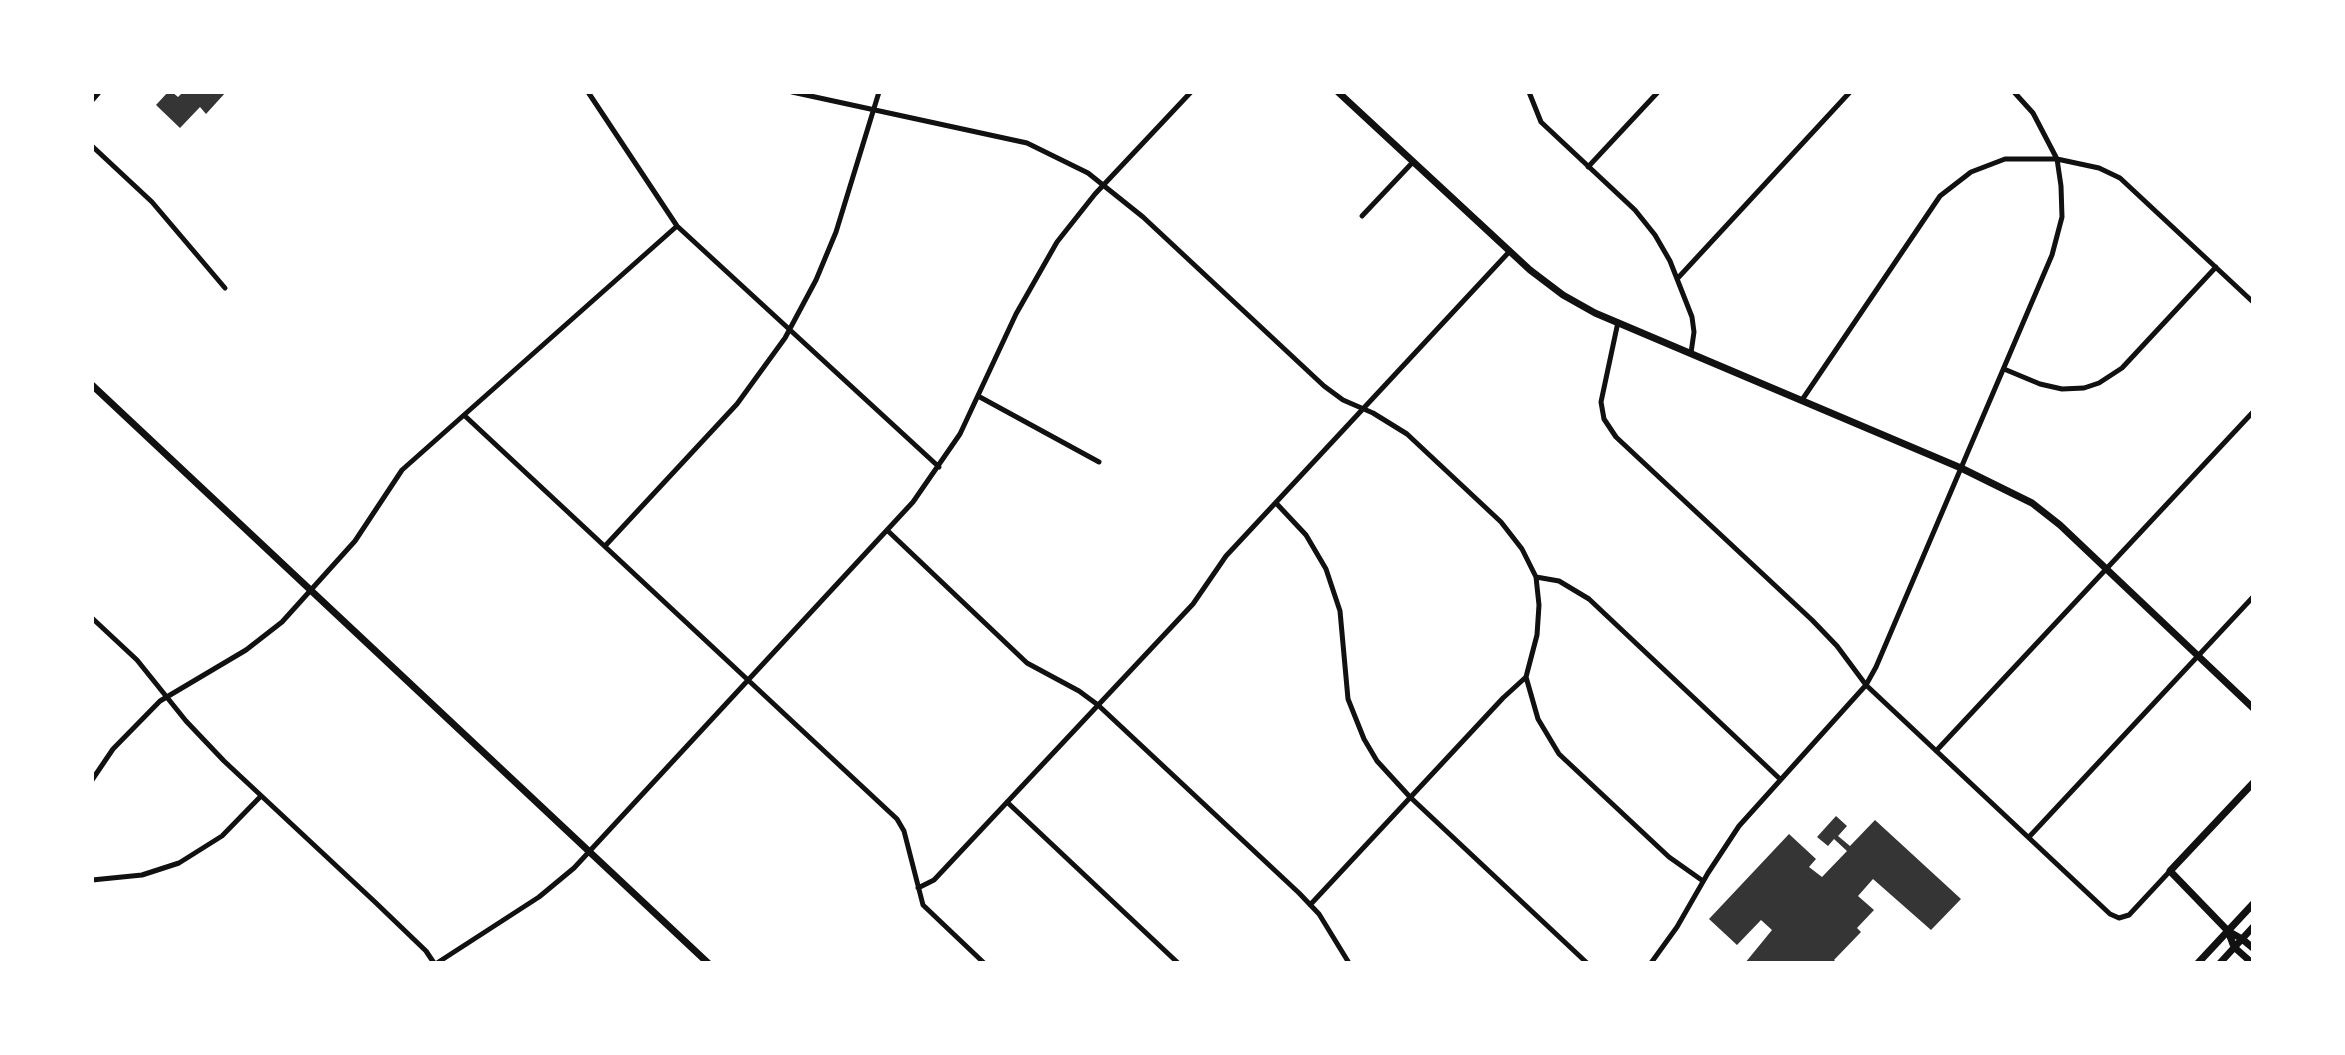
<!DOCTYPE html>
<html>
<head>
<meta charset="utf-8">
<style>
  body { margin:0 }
  #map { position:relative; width:2345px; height:1055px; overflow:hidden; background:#fff; font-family:"DM Sans",sans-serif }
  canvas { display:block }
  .frame { position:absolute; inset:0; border:94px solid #fff; pointer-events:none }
</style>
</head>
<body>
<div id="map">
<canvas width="2345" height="1055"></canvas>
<div class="frame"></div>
</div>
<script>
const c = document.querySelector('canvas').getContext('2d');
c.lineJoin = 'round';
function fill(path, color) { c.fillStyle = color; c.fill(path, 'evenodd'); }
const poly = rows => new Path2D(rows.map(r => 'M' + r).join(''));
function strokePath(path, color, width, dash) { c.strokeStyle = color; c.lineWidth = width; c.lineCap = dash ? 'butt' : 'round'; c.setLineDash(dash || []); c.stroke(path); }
fill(poly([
  [168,92,172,92,178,97,183,92,226,92,206,114,200,107,180,128,156,105],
  [1836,816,1847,826,1838,836,1850,846,1875,820,1961,899,1931,930,1873,879,1858,896,1874,910,1857,928,1861,932,1834,960,1837,963,1745,963,1772,930,1761,920,1737,945,1709,919,1789,834,1816,859,1809,867,1822,877,1847,851,1834,839,1828,846,1817,837]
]), '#353535');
strokePath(poly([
  [588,92,677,226,939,467],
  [792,92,1027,143,1088,173,1143,217,1324,386,1343,400,1373,413,1407,434,1501,522,1522,549,1536,577,1539,605,1537,635,1526,677,1503,698,1310,905],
  [1529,92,1541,122,1635,210,1655,235,1670,261,1692,317,1694,332,1691,353],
  [92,146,152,202,225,288],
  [1588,167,1658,92],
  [1362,216,1413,162],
  [1677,279,1850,92],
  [1618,322,1601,402,1604,419,1616,437,1812,620,1837,646,1866,685,2110,914,2119,918,2129,915,2170,871],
  [2004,369,2040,384,2062,389,2084,388,2099,383,2122,368,2216,267],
  [978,396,1099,462],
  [1802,400,1940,196,1971,172,2005,159,2057,159,2099,168,2120,178,2253,302],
  [465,416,897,819,904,831,923,905,984,963],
  [1276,503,1306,535,1326,569,1340,611,1348,699,1364,739,1377,761,1410,797,1587,963],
  [888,531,1027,663,1079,691,1098,705,1299,893,1319,914,1349,963],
  [605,546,737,404,785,338,816,280,836,232,879,92],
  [1536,577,1559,581,1589,599,1780,779],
  [92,618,137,660,186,721,224,761,375,902,426,951,434,963],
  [1526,677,1538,719,1559,754,1669,857,1703,881],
  [1936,751,2253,412],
  [92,780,113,749,160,701,246,650,282,622,355,541,402,470,677,226],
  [1007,802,1178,963],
  [2029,837,2253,597],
  [92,880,142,875,179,863,222,836,261,796],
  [918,888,934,880,1193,604,1226,556,1509,252],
  [437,963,539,897,574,868,913,502,960,434,1016,314,1057,242,1095,194,1191,92],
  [1651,963,1677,927,1708,873,1739,826,1866,685,1876,667,2052,255,2062,217,2061,186,2057,159,2033,113,2014,92]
]), '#111', 5);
strokePath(poly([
  [1338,92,1530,270,1563,295,1595,313,1961,468,2032,503,2060,525,2253,708],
  [2228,931,2170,871,2253,783]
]), '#111', 7);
strokePath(poly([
  [92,99,98,92],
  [92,385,708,963],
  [2228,931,2234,947,2252,963],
  [2228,931,2242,939,2253,948],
  [2198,963,2253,904],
  [2220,963,2253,927]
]), '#111', 7);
</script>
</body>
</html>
